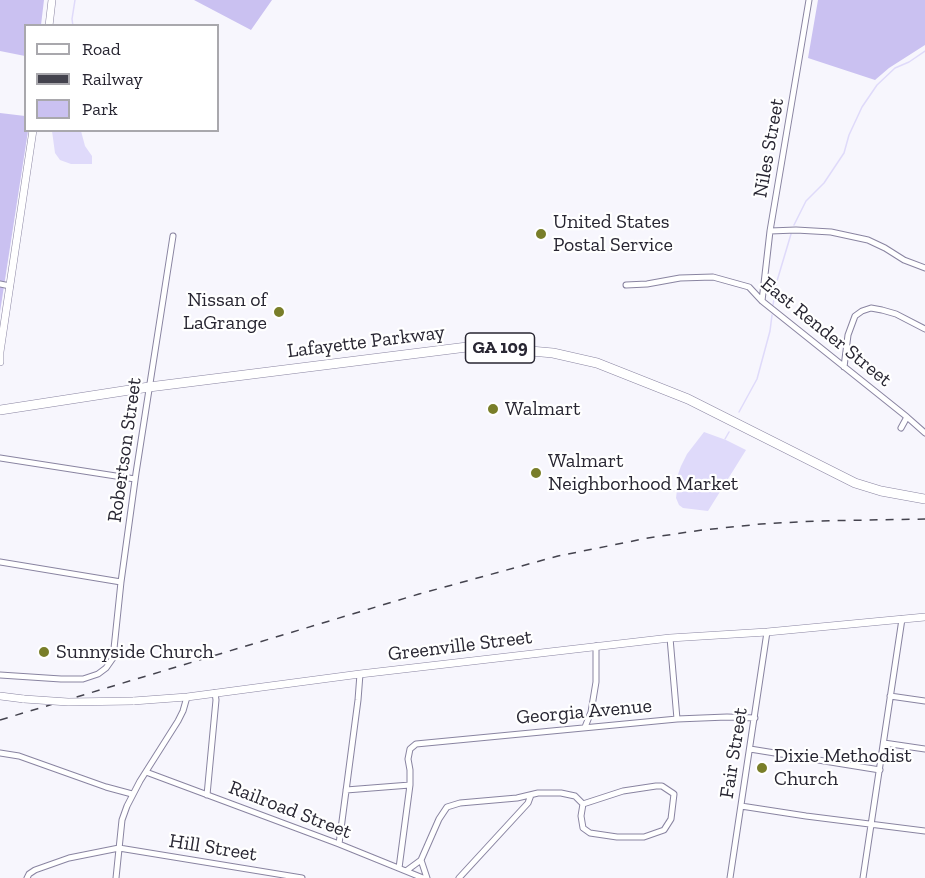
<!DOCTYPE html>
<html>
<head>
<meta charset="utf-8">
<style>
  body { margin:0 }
  #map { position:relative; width:925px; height:878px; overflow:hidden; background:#f7f6fd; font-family:"Zilla Slab",serif }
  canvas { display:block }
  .legend { position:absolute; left:24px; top:24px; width:195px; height:108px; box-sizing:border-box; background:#fff; border:2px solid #a9a8ad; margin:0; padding:8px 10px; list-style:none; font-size:18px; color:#282632 }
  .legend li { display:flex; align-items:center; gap:12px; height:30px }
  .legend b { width:30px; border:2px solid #a9a8ad }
</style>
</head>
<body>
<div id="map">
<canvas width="925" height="878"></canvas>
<ul class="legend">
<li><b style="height:8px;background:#fff"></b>Road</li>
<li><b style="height:8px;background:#44434e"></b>Railway</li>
<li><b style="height:16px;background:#cac1f1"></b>Park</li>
</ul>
</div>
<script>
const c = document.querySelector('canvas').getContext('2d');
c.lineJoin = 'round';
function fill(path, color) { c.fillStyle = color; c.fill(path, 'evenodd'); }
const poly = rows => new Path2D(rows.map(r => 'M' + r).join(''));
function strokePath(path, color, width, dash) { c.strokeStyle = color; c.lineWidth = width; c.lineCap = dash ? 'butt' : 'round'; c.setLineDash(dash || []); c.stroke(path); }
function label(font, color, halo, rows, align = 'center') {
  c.font = font + ' "Zilla Slab",serif'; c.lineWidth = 4.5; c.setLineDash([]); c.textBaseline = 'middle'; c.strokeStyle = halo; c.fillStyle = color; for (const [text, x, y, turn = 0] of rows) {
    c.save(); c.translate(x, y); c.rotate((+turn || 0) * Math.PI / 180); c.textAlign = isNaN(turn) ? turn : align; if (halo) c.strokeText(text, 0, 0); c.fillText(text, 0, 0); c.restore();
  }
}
fill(poly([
  [0,0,44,0,41,25,26,26,25,56,0,51],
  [194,0,272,0,251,30],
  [818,0,925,0,925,45,889,68,875,80,808,58],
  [0,113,25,116,26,130,28,131,0,312]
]), '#cac1f1');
fill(poly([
  [52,131,81,131,85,146,92,156,92,164,71,164,60,160,55,153],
  [704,432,726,440,746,450,708,511,683,508,679,505,676,498,677,490,677,477,681,466,687,454]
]), '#dfdafa');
strokePath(poly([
  [73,26,72,19,75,0],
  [794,225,806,201,824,183,844,153,849,135,862,107,877,85,895,68,909,62,925,51],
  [773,305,777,281,791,234],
  [739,412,757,379,770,331,772,315],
  [725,439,729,432]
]), '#dfdafa', 1.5);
const minor = poly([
  [770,231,796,230,831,232,868,240,885,248,904,260,925,268],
  [0,284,10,286],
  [626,285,647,284,680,278,713,277,749,287,762,301,907,417,925,433],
  [762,301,770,231,809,0],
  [844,367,848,335,855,316,862,311,871,308,882,310,896,314,925,329],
  [901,428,907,417],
  [0,458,135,479],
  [0,562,121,582],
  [670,638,677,719],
  [0,675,61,679,83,679,98,674,106,668,113,658,121,582,136,473,173,236],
  [890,696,925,701],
  [585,727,591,712,596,682,596,646],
  [884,743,925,749],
  [750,749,880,770],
  [0,753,19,756,106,787,132,794],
  [146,772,339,844,423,878],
  [656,786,662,786,674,794,671,819,664,830,644,837,617,837,590,833,583,828,581,816,583,804,623,791,656,786],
  [346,790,410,785],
  [207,795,216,700,215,693],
  [741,806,806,816,925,831],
  [339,844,358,700,360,674],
  [399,868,410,785,410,770,408,759,410,749,416,744,677,719,727,717,755,718],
  [406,871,421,860],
  [27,878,29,874,35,870,69,858,119,848,302,878],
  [116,878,122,820,127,806,140,781,178,721,183,711,187,697],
  [427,878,421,860,439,819,447,807,460,803,517,798,538,793,561,793,575,796,583,804],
  [459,878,528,803,531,795],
  [730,878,767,632],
  [863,878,902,619]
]);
const tertiary = poly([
  [49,26,52,0],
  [0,362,0,352,33,130],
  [0,696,24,699],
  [133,701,187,697,360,674,670,638,767,632,925,617]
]);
const trunk = poly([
  [0,410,149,387,475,346,553,353,597,363,688,399,855,483,881,491,925,499]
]);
strokePath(minor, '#8984a1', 7);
strokePath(tertiary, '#8984a1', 8);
strokePath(trunk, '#8984a1', 10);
strokePath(minor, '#fff', 5);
strokePath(tertiary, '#fff', 7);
strokePath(trunk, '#fff', 9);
strokePath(poly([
  [0,720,419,594,558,556,648,538,702,530,761,524,816,521,925,519]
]), '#44434e', 1.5, [8, 8]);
const tertiaryBridge = poly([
  [24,699,68,702,133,701]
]);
strokePath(tertiaryBridge, '#8984a1', 8, []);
strokePath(tertiaryBridge, '#fff', 7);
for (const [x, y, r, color] of [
  [541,234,6,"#797e29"],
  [279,312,6,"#797e29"],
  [493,409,6,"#797e29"],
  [536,473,6,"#797e29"],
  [44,652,6,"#797e29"],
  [762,768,6,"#797e29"]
]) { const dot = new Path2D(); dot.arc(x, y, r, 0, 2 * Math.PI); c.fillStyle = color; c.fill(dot); strokePath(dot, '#fff', 2); }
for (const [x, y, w] of [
  [500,348,69]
]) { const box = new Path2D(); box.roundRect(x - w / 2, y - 15, w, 30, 4.5); c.fillStyle = '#fff'; c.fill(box); strokePath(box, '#282632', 1.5); }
label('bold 18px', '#282632', null, [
  ["GA 109",500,348]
]);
label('20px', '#282632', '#fff', [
  ["Niles Street",769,148,-80],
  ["East Render Street",826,332,39],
  ["Lafayette Parkway",366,342,-7],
  ["Robertson Street",125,450,-82],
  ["Greenville Street",460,646,-7],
  ["Georgia Avenue",584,712,-5],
  ["Fair Street",734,753,-81],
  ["Railroad Street",290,810,21],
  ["Hill Street",213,848,9]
]);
label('20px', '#282632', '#fff', [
  ["United States",553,222],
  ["Postal Service",553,245],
  ["Nissan of",267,300,"right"],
  ["LaGrange",267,323,"right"],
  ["Walmart",505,409],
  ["Walmart",548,461],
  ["Neighborhood Market",548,484],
  ["Sunnyside Church",56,652],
  ["Dixie Methodist",774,756],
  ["Church",774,779]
], 'left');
</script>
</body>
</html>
